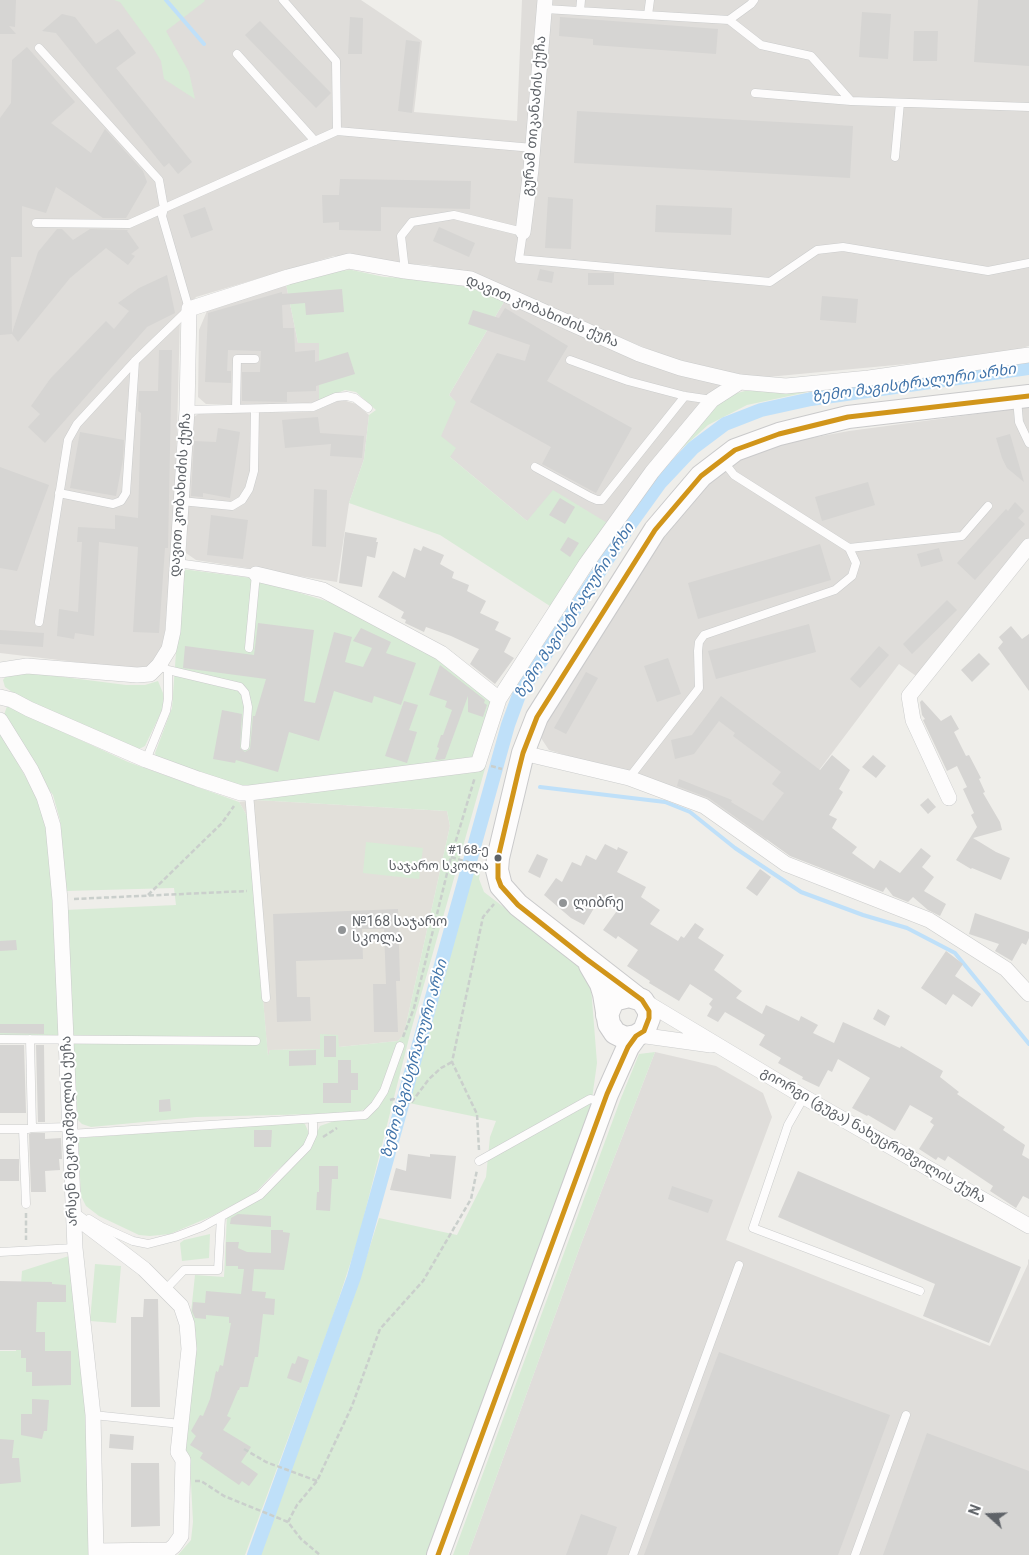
<!DOCTYPE html>
<html>
<head>
<meta charset="utf-8">
<style>
  body { margin:0 }
  #map { position:relative; width:1029px; height:1555px; overflow:hidden; background:#efeeea; font-family:Roboto,sans-serif }
  canvas { display:block }
  .north { position:absolute; left:964px; top:1490px; width:50px; height:50px; -webkit-text-stroke:4px #fff; paint-order:stroke; rotate:290deg; font-size:14px; font-weight:700; line-height:20px; text-align:center; color:#5f6368 }
  .north::after { content:''; display:block; margin:auto; width:18px; height:22px; background:#5f6368; clip-path:polygon(50% 0,100% 100%,50% 72%,0 100%) }
</style>
</head>
<body>
<div id="map">
<canvas width="1029" height="1555"></canvas>
<div class="north">N</div>
</div>
<script>
const c = document.querySelector('canvas').getContext('2d');
c.lineJoin = 'round';
function fill(path, color) { c.fillStyle = color; c.fill(path, 'evenodd'); }
const poly = rows => new Path2D(rows.map(r => 'M' + r).join(''));
function strokePath(path, color, width, dash) { c.strokeStyle = color; c.lineWidth = width; c.lineCap = dash ? 'butt' : 'round'; c.setLineDash(dash || []); c.stroke(path); }
function label(font, color, halo, rows, align = 'center') {
  c.font = font + ' Roboto,"Noto Sans Georgian",sans-serif'; c.lineWidth = 4; c.setLineDash([]); c.textBaseline = 'middle'; c.strokeStyle = halo; c.fillStyle = color; for (const [text, x, y, turn = 0] of rows) {
    c.save(); c.translate(x, y); c.rotate((+turn || 0) * Math.PI / 180); c.textAlign = isNaN(turn) ? turn : align; if (halo) c.strokeText(text, 0, 0); c.fillText(text, 0, 0); c.restore();
  }
}
fill(poly([
  [0,0,361,0,422,41,414,112,517,121,522,0,1029,0,1029,346,991,356,757,378,674,360,480,278,429,265,387,263,334,256,196,297,180,316,175,510,164,643,154,661,143,670,0,653],
  [286,284,298,343,319,343,319,401,299,405,206,404,198,397,199,330,207,311],
  [505,300,628,357,728,385,609,524,527,521,450,457,440,436,455,402,449,395],
  [338,401,346,401,356,404,369,415,364,459,349,503,337,582,196,560,186,553,192,418,200,413,313,412],
  [1029,407,1029,540,919,678,899,664,765,842,604,767,549,750,539,735,555,698,668,532,705,487,742,459,778,444,849,431],
  [655,1052,716,1066,763,1093,772,1117,726,1240,990,1346,1028,1264,1028,1259,1029,1260,1029,1555,468,1555,581,1244]
]), '#dfddda');
fill(poly([
  [256,800,447,811,450,826,404,1034,398,1041,339,1047,321,1034,320,1049,270,1050,268,1058,247,816,239,802]
]), '#e2e0da');
fill(poly([
  [114,0,204,0,205,1,166,31,189,72,195,99,164,79,161,61,152,46,120,2],
  [352,270,384,277,428,279,465,285,505,300,449,395,456,402,441,436,456,448,450,457,527,521,553,490,609,524,553,608,440,535,349,503,364,459,369,415,376,410,356,392,345,390,319,401,319,343,298,343,286,284,327,271],
  [817,390,747,405,708,425,664,465,709,412,729,395,745,391],
  [182,569,251,578,336,604,434,654,488,697,492,706,479,759,240,790,157,761,155,753,172,708],
  [17,671,126,685,145,685,158,681,163,693,164,706,145,746,135,751,22,699,5,687,3,680,8,674],
  [7,706,128,762,239,802,247,816,268,1056,270,1050,320,1049,320,1034,338,1035,339,1047,398,1041,404,1034,450,826,447,811,256,800,486,765,410,1034,358,1240,332,1319,245,1555,171,1555,178,1555,191,1540,193,1522,190,1464,182,1452,195,1348,196,1333,190,1322,195,1275,224,1277,227,1215,263,1197,316,1134,320,1126,340,1119,367,1118,378,1107,396,1046,379,1093,369,1107,356,1113,196,1117,91,1127,82,1124,77,1119,65,910,176,905,174,888,65,891,60,820,53,795,39,776,4,715],
  [0,732,42,806,47,826,63,1035,0,1035],
  [366,842,423,848,419,879,363,873],
  [475,863,481,866,479,879,484,892,578,964,591,987,597,1063,590,1113,429,1555,260,1555,351,1305,379,1218,457,1235,486,1177,490,1137,496,1121,409,1103,436,1009],
  [655,1052,581,1244,468,1555,453,1555,621,1098,639,1054],
  [299,1122,305,1124,308,1131,308,1138,303,1148,274,1173,254,1194,210,1217,170,1234,150,1236,139,1235,99,1216,86,1206,81,1196,78,1138],
  [210,1234,209,1258,182,1261,180,1243,184,1240],
  [72,1255,88,1395,91,1555,0,1555,0,1351,16,1351,22,1271],
  [95,1264,121,1266,116,1323,90,1321]
]), '#d8ebd6');
strokePath(poly([
  [166,0,204,44],
  [540,787,665,802,690,812,735,848,801,892,863,915,907,928,955,953,1029,1044]
]), '#bfe0f9', 4);
strokePath(poly([
  [254,1555,354,1277,508,725,519,695,629,526,660,483,693,448,725,424,761,410,811,399,1029,368]
]), '#bfe0f9', 14);
fill(poly([
  [0,0,16,0,15,27,9,26,16,34,0,34],
  [978,0,1029,0,1029,66,974,62],
  [862,12,891,14,888,59,859,57],
  [62,14,75,17,96,44,118,29,136,53,116,68,192,162,178,174,169,163,164,167,56,33,42,31],
  [350,17,363,18,362,54,348,54],
  [560,17,718,29,716,54,593,45,593,39,559,36],
  [260,21,331,93,316,108,245,35],
  [914,31,938,31,937,61,913,61],
  [406,40,420,42,412,113,398,111],
  [27,47,75,102,51,123,91,153,105,129,143,171,147,182,126,218,103,218,56,187,46,213,22,206,22,257,11,257,12,333,38,252,57,229,62,229,73,240,90,229,128,230,127,231,139,248,131,254,135,256,128,265,106,248,70,278,18,342,12,334,0,335,0,118,11,103,12,60],
  [577,111,853,126,850,178,574,163],
  [340,179,471,181,470,209,381,207,381,231,339,230,339,222,323,223,322,195,339,195],
  [548,197,573,199,571,249,545,248],
  [656,205,732,208,731,235,655,232],
  [205,207,213,230,191,238,183,215],
  [439,227,475,243,469,257,433,241],
  [540,269,554,272,552,283,537,280],
  [588,273,614,273,614,285,588,285],
  [167,275,175,313,147,327,45,443,28,427,40,414,31,406,50,379,106,321,114,329,129,311,118,303,139,288],
  [342,289,344,312,306,315,305,303,282,305,283,328,294,328,295,352,315,350,315,362,348,352,355,374,316,386,316,391,287,392,287,402,242,401,242,372,260,372,261,351,228,350,227,371,231,371,231,383,205,382,208,313,282,292,282,294],
  [822,296,858,299,856,323,820,320],
  [505,308,568,346,547,381,632,428,596,493,542,464,551,447,470,402,497,353,525,361,530,345,468,324,473,310,499,318],
  [159,350,172,350,168,548,165,548,159,633,133,632,138,547,99,542,94,636,75,633,74,639,57,636,59,609,78,612,82,542,77,542,78,527,115,529,115,515,138,518,141,413,138,411,139,391,158,391],
  [318,417,320,433,364,436,362,458,330,456,331,444,285,448,282,420],
  [218,428,240,432,230,498,203,493,203,497,191,496,194,441,216,442],
  [80,432,124,440,123,459,116,496,70,488],
  [1010,434,1024,482,1007,468,1002,458,996,438],
  [0,467,49,485,17,571,0,568],
  [868,482,875,505,822,521,815,497],
  [314,489,327,490,326,547,312,546],
  [560,498,575,507,565,524,549,515],
  [1015,502,1024,511,1018,518,1025,524,975,580,957,563,1006,509,1008,511],
  [211,515,248,520,243,559,207,555],
  [345,532,377,538,376,542,378,542,375,558,367,556,362,587,339,583],
  [568,537,579,543,570,557,560,550],
  [820,544,831,580,698,619,688,583],
  [423,546,444,555,440,564,454,572,452,578,469,585,467,591,486,601,480,613,499,622,495,630,511,638,504,652,514,658,495,684,470,664,479,649,451,636,426,627,424,632,405,623,406,620,401,618,404,612,378,597,393,571,405,578,414,548,421,551],
  [939,548,943,561,921,567,917,554],
  [947,600,957,610,912,654,903,644],
  [258,623,314,630,304,701,315,703,334,632,352,637,345,662,363,667,372,648,353,641,361,628,391,642,386,653,416,663,401,705,374,696,372,703,334,691,319,741,289,732,278,772,236,760,235,763,213,759,222,710,242,714,240,748,245,752,250,749,253,716,255,716,266,679,183,668,185,646,254,655],
  [809,624,816,652,716,679,708,651],
  [1011,626,1022,639,1029,634,1029,691,998,648,1003,642,999,637],
  [0,630,44,633,43,647,0,644],
  [879,646,889,655,860,688,850,679],
  [979,653,990,664,972,682,961,670],
  [668,658,681,694,657,702,644,666],
  [440,665,485,700,484,703,487,705,483,717,468,712,468,696,445,759,438,760,435,759,439,748,437,747,441,735,443,735,452,710,445,707,447,701,429,695],
  [586,672,598,678,566,734,554,728],
  [721,696,820,770,832,755,850,770,839,789,843,792,829,815,837,819,832,828,857,847,852,853,874,869,880,860,900,873,921,848,931,856,922,867,934,877,924,891,946,904,940,916,928,910,913,897,908,902,893,896,886,887,883,892,790,856,709,798,677,786,679,779,732,800,731,802,763,821,784,793,772,784,781,772,733,736,735,733,719,721,694,754,675,759,671,740,692,735],
  [922,700,941,721,951,715,959,729,954,732,966,756,969,755,981,778,979,779,985,792,983,793,1000,822,1002,830,973,838,996,852,1010,858,1001,880,972,868,971,869,956,860,977,827,971,815,974,813,963,789,967,787,957,766,947,771,923,720,925,719,922,715,920,702],
  [404,701,418,705,409,730,417,732,407,763,385,756],
  [873,755,886,766,876,778,862,767],
  [928,798,936,807,928,814,920,805],
  [605,844,617,850,618,847,628,852,617,872,646,887,641,897,660,910,650,924,678,941,681,936,684,938,695,923,704,929,698,938,724,955,714,970,742,991,736,998,762,1014,766,1005,799,1021,801,1016,818,1025,813,1033,834,1043,843,1022,900,1048,901,1046,943,1071,940,1077,959,1092,957,1094,1005,1127,1003,1130,1025,1145,1022,1155,1029,1159,1029,1199,1023,1196,1016,1208,990,1191,993,1186,948,1156,945,1161,938,1157,936,1160,919,1149,934,1125,930,1122,933,1118,910,1105,895,1131,868,1115,867,1116,852,1108,870,1078,838,1059,832,1072,828,1070,819,1087,802,1079,803,1077,778,1063,781,1058,759,1045,765,1035,725,1012,718,1022,707,1016,712,1007,709,1004,713,999,690,984,679,1001,649,983,650,981,627,966,638,950,618,936,616,939,603,930,619,908,600,898,584,925,571,918,544,895,556,878,562,882,572,862,581,866,586,855,596,860],
  [537,854,548,859,540,878,528,872],
  [760,869,771,877,757,896,746,888],
  [398,909,400,981,396,981,398,1032,374,1032,373,984,386,984,384,929,362,929,363,959,296,961,297,997,310,997,311,1021,277,1022,273,914],
  [975,913,1029,932,1029,938,1026,945,1022,943,1012,961,995,951,999,944,969,934],
  [16,940,17,950,0,951,0,941],
  [946,951,963,964,955,976,981,994,972,1007,953,994,946,1005,921,988],
  [878,1009,890,1016,885,1026,873,1019],
  [0,1024,44,1024,44,1034,0,1033],
  [324,1036,336,1036,336,1057,324,1057],
  [0,1045,24,1045,26,1113,0,1113],
  [36,1045,44,1045,45,1122,38,1122],
  [316,1050,316,1065,289,1066,289,1051],
  [338,1060,351,1060,351,1073,358,1073,358,1090,351,1090,351,1103,323,1103,323,1083,338,1083],
  [170,1099,171,1111,159,1112,159,1100],
  [254,1130,272,1130,271,1147,254,1147],
  [31,1133,45,1133,45,1139,61,1138,62,1159,59,1159,60,1170,45,1171,46,1192,31,1192,29,1134],
  [408,1154,430,1157,430,1154,456,1156,451,1199,390,1190,396,1168,406,1171],
  [0,1159,19,1159,19,1181,0,1181],
  [319,1166,338,1166,338,1179,332,1179,330,1211,316,1210,317,1192,319,1192],
  [798,1171,1021,1267,989,1343,923,1316,935,1284,778,1217],
  [672,1186,713,1200,708,1213,668,1199],
  [238,1214,271,1216,271,1227,230,1224,231,1218],
  [271,1230,283,1230,283,1232,290,1233,284,1270,254,1269,252,1291,266,1292,265,1298,275,1299,274,1315,263,1314,258,1357,255,1357,248,1387,240,1387,239,1390,238,1390,227,1416,231,1418,223,1430,251,1447,241,1462,258,1474,249,1486,242,1481,239,1485,200,1458,203,1453,190,1445,196,1436,191,1431,200,1415,203,1416,210,1399,216,1371,218,1372,220,1365,223,1366,231,1323,229,1323,229,1317,206,1315,206,1319,195,1318,192,1311,193,1302,205,1303,206,1291,241,1294,244,1269,238,1269,238,1266,226,1266,226,1242,239,1242,238,1248,247,1252,271,1253],
  [0,1281,52,1282,52,1284,66,1285,66,1302,37,1302,36,1332,45,1332,45,1351,71,1351,71,1385,32,1386,32,1372,26,1372,26,1358,21,1358,21,1350,0,1350],
  [144,1299,158,1299,160,1407,131,1407,131,1317,143,1317],
  [719,1352,890,1415,838,1555,644,1555],
  [298,1356,309,1360,301,1383,287,1378,292,1363,295,1364],
  [32,1399,49,1400,47,1431,44,1431,42,1439,21,1435,21,1414,32,1414],
  [927,1433,1029,1471,1029,1555,883,1555],
  [110,1434,134,1436,133,1450,109,1448],
  [0,1439,14,1440,12,1458,19,1458,21,1482,0,1484],
  [131,1463,159,1463,160,1526,131,1527],
  [581,1514,617,1527,607,1555,566,1555]
]), '#d6d5d3');
const lane = poly([
  [283,0,336,61,337,131],
  [545,9,729,20,761,45,811,56,851,101,1029,107],
  [580,11,581,0],
  [648,15,650,0],
  [729,20,751,4,754,0],
  [39,48,159,180,164,208,162,216,189,309,135,361,77,424,68,440,39,622],
  [237,54,315,141],
  [755,93,851,101],
  [895,157,900,103],
  [36,223,129,224,337,131,533,148],
  [405,271,401,236,412,222,454,215,523,232,519,259,770,282,817,250,843,247,988,271,1029,263],
  [570,360,628,381,685,396,712,400],
  [1017,399,1019,422,1029,443],
  [236,409,237,359,255,359],
  [187,410,313,407,336,397,347,396,355,398,368,408],
  [535,467,590,497,597,500,602,500,685,396],
  [59,493,113,504,121,501,126,493,135,361],
  [181,501,232,506,242,500,249,489,254,471,255,409],
  [849,548,962,536,988,506],
  [177,563,256,574,249,648],
  [159,665,168,670,240,687,245,693,248,707,245,746],
  [146,760,166,711,168,699,168,670],
  [629,778,699,688,698,651,699,642,704,635,835,590,852,576,856,563,849,548,734,475,723,461],
  [249,793,266,998],
  [0,1039,256,1041],
  [30,1039,32,1128,70,1127],
  [804,1097,788,1125,753,1228,920,1291],
  [0,1129,28,1129],
  [23,1129,26,1204],
  [70,1134,365,1115,375,1105,384,1091,400,1046],
  [479,1161,590,1099,602,1101],
  [89,1219,102,1227,133,1241,148,1244,175,1237,202,1227,260,1195,307,1147,313,1134,313,1119],
  [0,1252,75,1248],
  [165,1290,184,1270,218,1270,221,1217],
  [93,1415,181,1424],
  [633,1555,739,1265],
  [855,1555,906,1415]
]);
const street = poly([
  [523,232,531,169,545,0],
  [256,574,323,590,441,653,499,699],
  [0,670,27,666,137,675,150,674,159,665,169,649,173,631,187,410,189,309,288,277,349,261,405,271,471,279,639,354,680,368,740,382,786,386,869,378,1029,355],
  [0,697,12,700,29,709,146,760,198,779,241,793,249,793,478,764,499,699,586,564,652,472,712,400,740,382],
  [0,720,31,770,44,797,53,826,60,900,75,1248,93,1415,96,1555],
  [523,753,629,778,704,806,786,864,929,920,1006,969,1029,994],
  [949,798,913,720,909,696,1029,546],
  [644,1001,804,1097,1029,1226],
  [639,1035,711,1045],
  [73,1215,144,1269,181,1306,187,1324,189,1349,178,1452,183,1460,181,1536,174,1546,169,1550,96,1551]
]);
const secondary = poly([
  [590,965,601,984,604,994,609,1024,615,1033,625,1038,636,1036,644,1031,649,1018,649,1011,642,1000,629,996,617,999,612,1003,607,1015],
  [636,997,518,905,501,886,497,870,498,858,523,753,537,717,655,530,701,476,735,450,779,434,848,417,1029,396],
  [438,1555,607,1094,628,1047,636,1036]
]);
strokePath(lane, '#cbcccc', 9);
strokePath(street, '#cbcccc', 16);
strokePath(secondary, '#cacacb', 24);
strokePath(poly([
  [491,766,502,769],
  [451,857,481,866],
  [148,895,222,823,234,806],
  [74,899,247,891],
  [403,1037,414,1008,451,857,475,777],
  [390,1100,393,1099,411,1103,429,1079,441,1068,452,1062],
  [323,1137,337,1128],
  [479,1150,477,1114,452,1062,483,917,494,904],
  [26,1213,26,1240],
  [244,1449,266,1462,317,1481],
  [195,1481,201,1481,224,1496,288,1522,301,1539,320,1555],
  [288,1522,297,1505,317,1481,352,1406,380,1329,423,1281,471,1199,477,1170]
]), '#cacfcc', 2.5, [5, 2.5]);
strokePath(lane, '#fdfcfc', 8);
strokePath(street, '#fdfcfc', 15);
strokePath(secondary, '#fdfcfc', 22);
strokePath(poly([
  [438,1555,607,1094,628,1047,636,1036,644,1031,649,1018,649,1011,642,1000,585,958,518,905,501,886,498,878,498,858,518,773,523,753,537,717,655,530,701,476,735,450,779,434,848,417,1029,396]
]), '#d1951a', 5);
for (const [x, y, r, color] of [
  [498,858,4.5,"#5f6368"],
  [563,903,5,"#919496"],
  [342,930,5,"#919496"]
]) { const dot = new Path2D(); dot.arc(x, y, r, 0, 2 * Math.PI); c.fillStyle = color; c.fill(dot); strokePath(dot, '#fff', 2); }
label('13px', '#5f6368', '#fff', [
  ["#168-ე",489,851],
  ["საჯარო სკოლა",489,867]
], 'right');
label('14px', '#5f6368', '#fff', [
  ["გურამ თიკანაძის ქუჩა",535,116,-85],
  ["დავით კობახიძის ქუჩა",542,312,23],
  ["დავით კობახიძის ქუჩა",181,495,-86],
  ["არსენ მეკოკიშვილის ქუჩა",70,1131,-92],
  ["გიორგი (გუგა) ნახუცრიშვილის ქუჩა",873,1136,30]
]);
label('14px', '#5f6368', '#fff', [
  ["ლიბრე",573,903],
  ["№168 საჯარო",352,922],
  ["სკოლა",352,938]
], 'left');
label('italic 15px', '#4174aa', '#fff', [
  ["ზემო მაგისტრალური არხი",914,384,-8],
  ["ზემო მაგისტრალური არხი",575,611,-57],
  ["ზემო მაგისტრალური არხი",415,1059,-74]
]);
</script>
</body>
</html>
